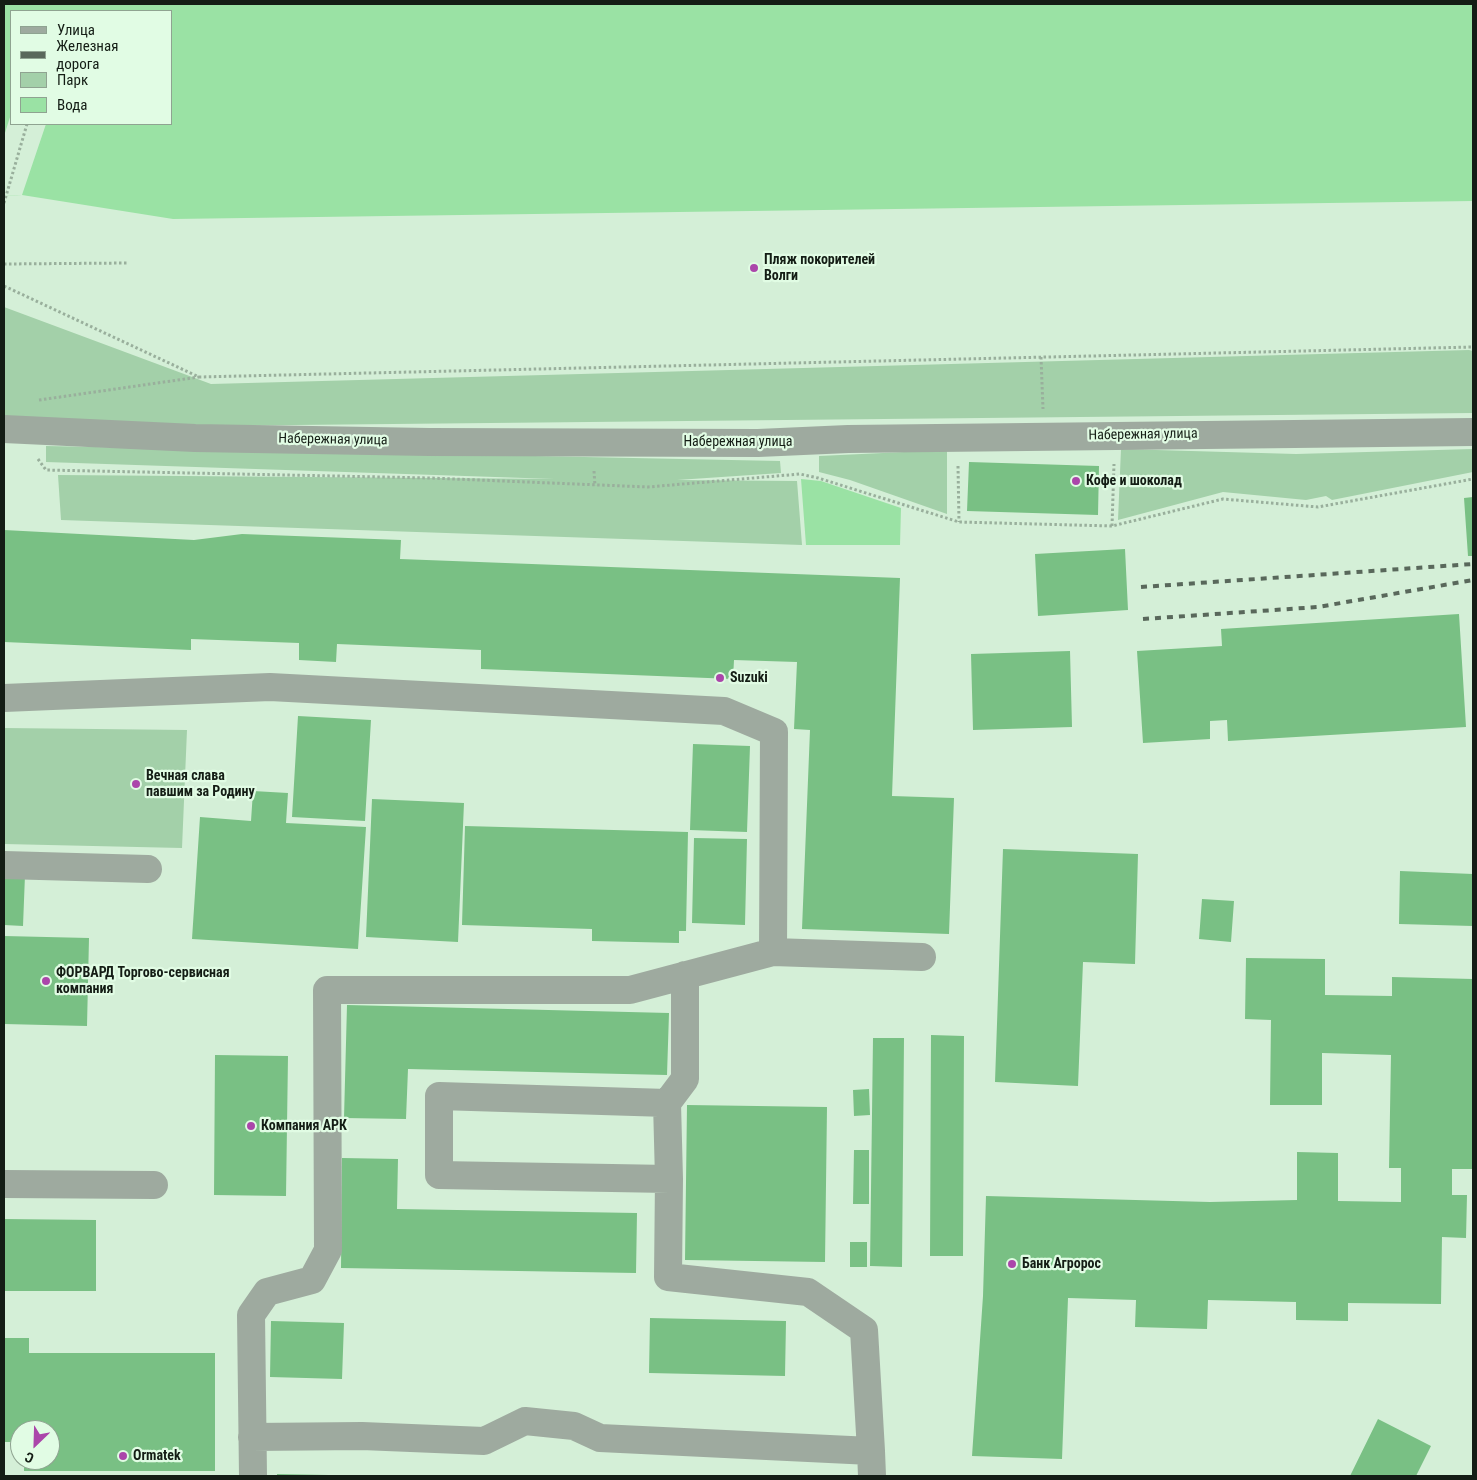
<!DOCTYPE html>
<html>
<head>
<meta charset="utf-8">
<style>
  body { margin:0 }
  #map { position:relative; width:1477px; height:1480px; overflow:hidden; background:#d4efd7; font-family:"Roboto Condensed",sans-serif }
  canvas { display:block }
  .frame { position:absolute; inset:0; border:5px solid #141d15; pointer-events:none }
  .legend { position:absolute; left:10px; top:10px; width:162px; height:115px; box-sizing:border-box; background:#e1fce4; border:1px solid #8fa391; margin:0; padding:6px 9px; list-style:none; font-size:15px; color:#141d15 }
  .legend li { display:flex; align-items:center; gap:10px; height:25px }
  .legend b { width:25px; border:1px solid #8fa391 }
  .north { position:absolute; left:10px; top:1420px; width:50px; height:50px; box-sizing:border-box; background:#e1fce4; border:1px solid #8fa391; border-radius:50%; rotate:204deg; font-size:14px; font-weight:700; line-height:20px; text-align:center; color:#141d15 }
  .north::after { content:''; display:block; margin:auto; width:18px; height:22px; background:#ab46aa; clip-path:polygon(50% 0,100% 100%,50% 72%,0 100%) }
</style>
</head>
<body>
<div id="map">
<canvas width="1477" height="1480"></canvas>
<div class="frame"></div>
<ul class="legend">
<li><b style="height:6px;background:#9eaa9f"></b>Улица</li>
<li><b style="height:6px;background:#59685b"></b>Железная дорога</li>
<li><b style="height:14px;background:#a3d0a9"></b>Парк</li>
<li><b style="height:14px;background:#9ae2a4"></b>Вода</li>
</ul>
<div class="north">С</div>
</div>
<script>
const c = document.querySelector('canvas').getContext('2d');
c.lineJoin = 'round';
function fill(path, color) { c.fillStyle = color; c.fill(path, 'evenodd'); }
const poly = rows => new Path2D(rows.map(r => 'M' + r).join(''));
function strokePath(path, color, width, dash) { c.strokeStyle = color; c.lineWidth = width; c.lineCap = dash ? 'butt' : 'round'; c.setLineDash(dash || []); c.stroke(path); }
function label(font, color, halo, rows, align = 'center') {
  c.font = font + ' "Roboto Condensed",sans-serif'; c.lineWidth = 4.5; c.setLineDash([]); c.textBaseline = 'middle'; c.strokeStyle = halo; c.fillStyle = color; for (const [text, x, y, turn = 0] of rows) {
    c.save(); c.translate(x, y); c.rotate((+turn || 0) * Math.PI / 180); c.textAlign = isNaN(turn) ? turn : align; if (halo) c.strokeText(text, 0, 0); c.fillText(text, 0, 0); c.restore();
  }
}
fill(poly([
  [4,307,211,384,1469,350,1473,351,1473,413,196,426,4,417],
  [46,446,780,461,781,473,677,480,797,481,802,545,61,520,58,475,555,479,46,462],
  [1121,449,1296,454,1473,449,1473,472,1332,500,1326,496,1306,500,1223,492,1118,520],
  [947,450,947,514,850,480,819,472,819,456],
  [4,728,187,730,182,848,4,844]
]), '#a3d0a9');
fill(poly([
  [4,4,1473,4,1473,201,173,219,22,195,4,196],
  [11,11,171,11,171,124,11,124],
  [801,479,821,481,901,508,900,545,806,545]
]), '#9ae2a4');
fill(poly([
  [11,114,11,124,46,124,22,195,4,196,4,136]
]), '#d4efd7');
fill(poly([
  [969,462,1099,466,1098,515,967,511],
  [1473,497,1473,556,1468,556,1464,498],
  [4,530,194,540,242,534,401,540,400,559,900,578,892,796,954,798,949,934,802,929,810,730,794,729,797,662,734,660,733,679,481,669,481,650,337,644,336,662,299,660,299,643,191,639,191,650,4,642],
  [1125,549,1128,610,1038,616,1035,554],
  [1459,614,1466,727,1228,741,1227,720,1210,721,1210,739,1143,743,1137,651,1222,646,1221,629],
  [1070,651,1072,727,973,730,971,654],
  [298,716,371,720,365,821,292,817],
  [693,744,750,746,747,832,690,830],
  [253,791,288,793,286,823,366,827,358,949,192,939,200,817,251,821],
  [372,799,464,803,458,942,366,937],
  [465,826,688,832,686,931,679,931,679,943,592,941,592,929,462,925],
  [694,838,747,839,745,925,692,923],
  [1003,849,1138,854,1135,964,1083,962,1078,1086,995,1082],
  [1400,871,1473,874,1473,926,1399,924],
  [4,874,25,875,23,926,4,925],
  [1202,899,1234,901,1231,942,1199,939],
  [4,936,89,938,87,1026,4,1024],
  [1246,958,1325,959,1325,995,1392,996,1392,977,1473,979,1473,1169,1452,1169,1452,1195,1467,1195,1466,1238,1442,1237,1441,1304,1348,1303,1348,1321,1296,1320,1296,1302,1208,1300,1207,1329,1135,1327,1136,1300,1068,1298,1062,1459,972,1456,983,1296,986,1196,1210,1202,1297,1200,1297,1152,1338,1153,1338,1201,1401,1202,1401,1168,1389,1168,1391,1055,1322,1053,1322,1105,1270,1105,1271,1020,1245,1019],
  [347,1005,669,1013,667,1075,408,1069,406,1119,344,1118],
  [931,1035,964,1036,963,1256,930,1256],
  [873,1038,904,1038,902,1267,870,1266],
  [215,1055,288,1056,286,1196,214,1195],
  [869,1089,870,1115,854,1116,853,1090],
  [687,1105,827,1107,825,1262,685,1260],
  [854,1150,869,1150,869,1204,853,1204],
  [342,1158,398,1159,397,1209,637,1213,636,1273,341,1268],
  [4,1219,96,1220,96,1291,4,1291],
  [850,1242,867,1242,867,1267,850,1267],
  [650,1318,786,1321,785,1376,649,1373],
  [271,1321,344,1323,342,1379,270,1377],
  [4,1338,29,1338,29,1353,215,1353,215,1471,24,1471,24,1460,50,1460,50,1430,20,1430,20,1442,4,1442],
  [1378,1419,1431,1446,1416,1476,1350,1476],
  [277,1474,329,1475,329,1476,277,1476]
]), '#79c084');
strokePath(poly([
  [4,203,27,124],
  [4,264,127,263],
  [4,286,199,377,1473,347],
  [1041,357,1043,409],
  [39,400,199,377],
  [38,459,46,470,430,478,648,487,800,474,818,478,959,522,1112,526,1223,499,1318,507,1473,479],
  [958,466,959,522],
  [594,471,595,486],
  [1112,526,1114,464]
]), '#99af9c', 3, [2.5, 2.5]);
strokePath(poly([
  [4,429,195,438,429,442,758,443,848,439,1473,432],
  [4,698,270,687,724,711,774,732,773,952],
  [4,865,148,869],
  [685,975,685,1079,667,1103,439,1096,439,1175,669,1179,668,1277,808,1292,864,1330,871,1451],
  [667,1103,669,1179],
  [4,1184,154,1185],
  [252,1437,362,1436,484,1441,525,1421,574,1426,600,1438,871,1451,872,1476],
  [253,1476,251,1315,267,1292,312,1280,328,1250,327,990,630,990,773,952,922,957]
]), '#9eaa9f', 28);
strokePath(poly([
  [1141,587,1473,564],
  [1143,619,1318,607,1473,580]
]), '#59685b', 4, [6, 6]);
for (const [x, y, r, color] of [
  [754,268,5,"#ab46aa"],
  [1076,481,5,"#ab46aa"],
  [720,678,5,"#ab46aa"],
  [136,784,5,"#ab46aa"],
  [46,981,5,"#ab46aa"],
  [251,1126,5,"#ab46aa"],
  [1012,1264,5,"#ab46aa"],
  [123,1456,5,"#ab46aa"]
]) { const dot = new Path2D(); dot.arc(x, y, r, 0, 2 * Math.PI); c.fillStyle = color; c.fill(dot); strokePath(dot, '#e1fce4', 2); }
label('bold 14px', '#141d15', '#e1fce4', [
  ["Пляж покорителей",764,260],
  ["Волги",764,276],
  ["Кофе и шоколад",1086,481],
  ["Suzuki",730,678],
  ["Вечная слава",146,776],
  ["павшим за Родину",146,792],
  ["ФОРВАРД Торгово-сервисная",56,973],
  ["компания",56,989],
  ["Компания АРК",261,1126],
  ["Банк Агророс",1022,1264],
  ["Ormatek",133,1456]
], 'left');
label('14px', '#141d15', '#e1fce4', [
  ["Набережная улица",1143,435,-1],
  ["Набережная улица",333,440,1],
  ["Набережная улица",738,442]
]);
</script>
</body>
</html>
